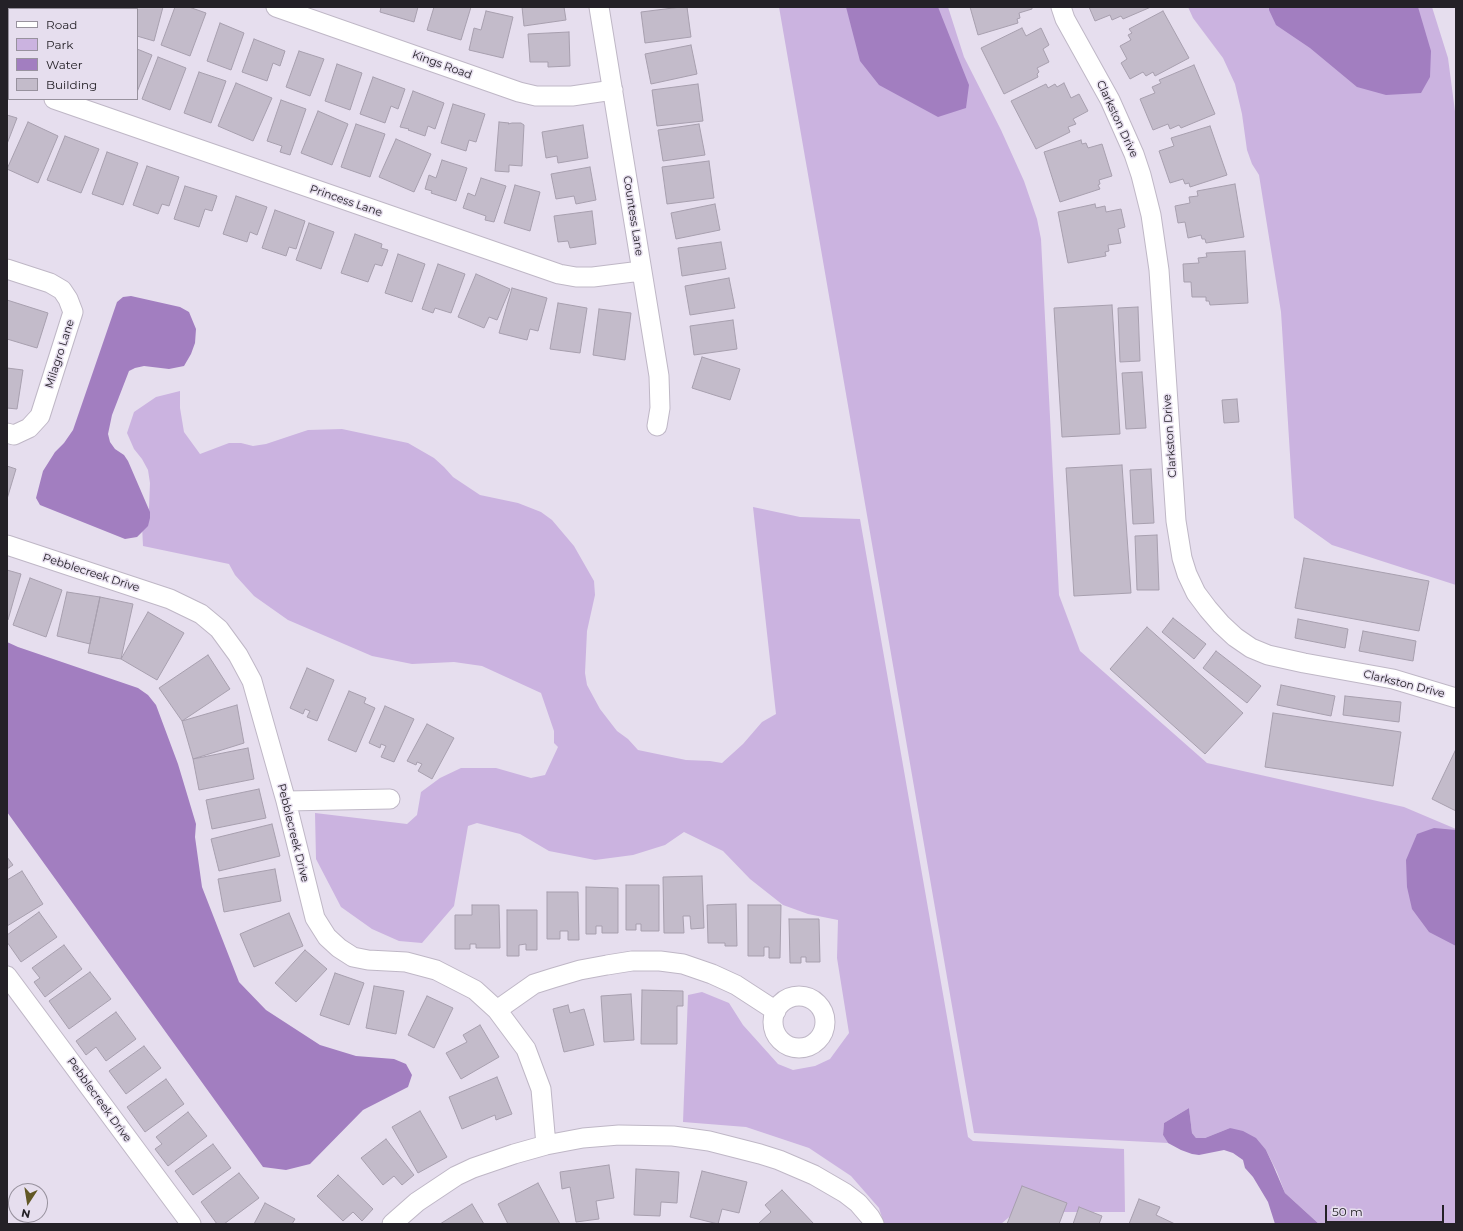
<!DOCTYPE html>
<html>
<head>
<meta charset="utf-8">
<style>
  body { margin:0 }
  #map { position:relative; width:1463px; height:1231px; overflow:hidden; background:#e6deee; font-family:Montserrat,sans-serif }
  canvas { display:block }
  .frame { position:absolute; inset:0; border:8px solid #242127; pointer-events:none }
  .legend { position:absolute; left:8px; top:8px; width:130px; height:92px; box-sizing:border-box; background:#e6deee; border:1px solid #98929e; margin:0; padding:5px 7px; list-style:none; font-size:12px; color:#242127 }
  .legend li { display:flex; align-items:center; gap:8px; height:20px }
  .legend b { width:20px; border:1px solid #98929e }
  .north { position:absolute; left:8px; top:1183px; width:40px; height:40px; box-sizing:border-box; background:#e6deee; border:1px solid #98929e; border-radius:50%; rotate:192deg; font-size:11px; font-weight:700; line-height:16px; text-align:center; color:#242127 }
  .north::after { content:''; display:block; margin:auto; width:14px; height:18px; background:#625825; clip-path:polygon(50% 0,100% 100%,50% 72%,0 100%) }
  .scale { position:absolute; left:1325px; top:1205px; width:119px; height:18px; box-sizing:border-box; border:2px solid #242127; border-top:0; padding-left:5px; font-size:12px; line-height:14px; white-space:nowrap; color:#242127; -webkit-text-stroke:3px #e6deee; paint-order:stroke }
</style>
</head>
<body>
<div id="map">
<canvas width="1463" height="1231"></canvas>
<div class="frame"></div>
<ul class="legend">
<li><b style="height:5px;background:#fff"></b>Road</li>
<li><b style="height:11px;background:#cbb3e0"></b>Park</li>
<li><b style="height:11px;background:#a27ec0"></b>Water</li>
<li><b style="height:11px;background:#c3bbca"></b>Building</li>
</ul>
<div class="north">N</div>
<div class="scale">50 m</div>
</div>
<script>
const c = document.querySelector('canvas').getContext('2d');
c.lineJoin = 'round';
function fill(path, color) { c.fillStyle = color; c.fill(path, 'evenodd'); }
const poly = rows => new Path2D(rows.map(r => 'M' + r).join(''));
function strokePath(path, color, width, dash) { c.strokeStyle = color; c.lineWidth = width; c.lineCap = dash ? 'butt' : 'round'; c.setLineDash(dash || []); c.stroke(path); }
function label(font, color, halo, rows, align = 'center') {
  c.font = font + ' Montserrat,sans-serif'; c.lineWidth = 3; c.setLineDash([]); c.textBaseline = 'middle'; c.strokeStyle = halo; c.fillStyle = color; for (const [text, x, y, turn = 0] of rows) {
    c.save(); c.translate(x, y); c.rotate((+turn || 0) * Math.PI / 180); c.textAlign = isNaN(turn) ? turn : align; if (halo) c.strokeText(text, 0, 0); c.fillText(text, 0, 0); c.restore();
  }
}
fill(poly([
  [779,7,948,7,964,57,1001,130,1024,181,1037,219,1041,239,1059,595,1080,651,1207,763,1404,807,1456,829,1456,1224,1319,1224,1285,1193,1277,1172,1266,1150,1230,1128,1205,1138,1196,1138,1192,1133,1189,1108,1164,1123,1163,1135,1168,1143,974,1133],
  [1188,7,1432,7,1448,58,1456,119,1456,585,1332,545,1294,518,1281,312,1259,175,1252,164,1247,150,1242,114,1235,84,1223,58,1193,18],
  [180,391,180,408,184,432,200,454,229,443,241,443,253,446,266,444,308,430,342,429,408,443,434,458,444,467,453,477,480,495,518,503,541,512,552,520,574,546,594,581,595,595,587,631,585,673,587,685,600,709,617,731,628,739,638,750,686,760,710,761,722,763,743,744,762,722,776,714,753,507,800,517,860,519,968,1137,973,1141,1124,1149,1125,1212,1015,1212,1001,1224,884,1224,879,1208,851,1176,809,1148,746,1127,683,1122,688,995,702,992,729,1003,743,1025,778,1064,793,1070,815,1066,830,1059,849,1033,837,958,838,920,808,914,783,905,750,879,723,851,684,832,665,845,633,855,595,860,549,851,520,834,477,823,468,826,454,906,422,943,399,941,372,929,341,907,316,859,315,813,407,824,417,815,421,792,440,778,461,768,496,768,531,778,545,775,558,747,554,743,554,731,541,693,482,666,454,662,412,664,372,656,288,620,254,596,235,575,229,564,143,546,142,525,146,520,149,508,150,483,148,470,142,459,134,449,127,433,134,412,156,397]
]), '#cbb3e0');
fill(poly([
  [846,7,938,7,969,85,966,108,938,117,879,85,860,61],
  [1269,7,1418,7,1431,51,1430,77,1421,93,1386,95,1357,87,1310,48,1276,25,1269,10],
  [131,296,180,307,189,312,196,329,195,343,191,354,184,366,169,369,144,366,135,368,129,371,112,415,108,434,110,442,115,449,124,455,128,461,150,512,150,518,148,526,137,537,125,539,40,505,36,498,43,471,55,452,64,443,73,430,117,302,123,297],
  [7,642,18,647,138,688,148,695,156,705,178,764,196,824,195,837,202,887,239,982,266,1010,320,1045,356,1056,394,1059,406,1064,412,1075,408,1087,363,1110,310,1164,286,1170,263,1167,7,812],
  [1434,828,1456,830,1456,946,1429,932,1412,909,1407,887,1406,860,1417,834],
  [1189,1108,1192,1133,1196,1138,1205,1138,1230,1128,1243,1131,1256,1138,1266,1150,1273,1165,1285,1193,1319,1224,1275,1224,1268,1202,1253,1177,1245,1168,1243,1160,1233,1153,1224,1150,1199,1155,1192,1154,1181,1150,1168,1143,1163,1135,1164,1123]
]), '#a27ec0');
const building = poly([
  [7,7,14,7,19,9,9,9,9,45,7,45,7,7],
  [54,7,78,7,77,9,61,9,54,7],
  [87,7,117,7,116,9,86,9,87,7],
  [124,7,163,7,154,41,137,36,137,9,124,9,124,7],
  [175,7,189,7,206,13,190,56,161,45,175,7],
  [381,7,418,7,414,22,380,12,381,7],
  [434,7,471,7,461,40,427,30,434,7],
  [522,7,564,7,566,20,524,26,522,7],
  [681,7,687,7,691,37,645,43,641,12,681,7],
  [970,7,1032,7,1032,9,1019,13,1020,18,1017,19,1018,23,978,35,970,7],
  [1089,7,1151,7,1123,19,1121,16,1112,20,1110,15,1095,21,1089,7],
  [486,11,513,17,503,58,469,50,474,28,481,30,486,11],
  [1163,11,1189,58,1155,76,1153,72,1146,76,1143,72,1130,79,1121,63,1127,59,1120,46,1131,40,1128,35,1132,33,1129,29,1163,11],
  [220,23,244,33,231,70,207,61,220,23],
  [1022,28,1026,36,1041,28,1049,45,1043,49,1049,62,1037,68,1039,72,1037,74,1038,77,1004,94,981,48,1022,28],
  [569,32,570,66,548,67,548,62,530,62,528,34,569,32],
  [254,39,285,51,280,66,273,63,267,81,242,72,254,39],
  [691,45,697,74,651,84,645,54,691,45],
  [137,49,152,55,137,92,137,49],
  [299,51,324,59,310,96,286,87,299,51],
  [158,57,186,68,170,110,142,99,158,57],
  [337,64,362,73,350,110,325,101,337,64],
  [1194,65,1215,114,1181,128,1179,125,1170,129,1168,124,1153,130,1140,99,1155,93,1152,87,1161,83,1159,80,1194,65],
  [199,72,226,81,211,123,184,113,199,72],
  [373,77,405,89,398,109,391,106,385,123,360,114,373,77],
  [236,83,272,98,253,141,218,126,236,83],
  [1064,83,1071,98,1079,94,1088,111,1073,119,1076,124,1068,127,1070,132,1036,149,1011,101,1046,84,1048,88,1055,84,1057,87,1064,83],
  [698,84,703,121,657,126,652,90,698,84],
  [413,91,444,103,435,129,428,126,425,136,408,130,409,129,400,127,413,91],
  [281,100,306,109,290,155,280,152,282,146,267,141,281,100],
  [453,104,485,114,476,142,469,140,466,151,441,143,453,104],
  [318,111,348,124,332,165,301,153,318,111],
  [7,115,17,118,7,144,7,115],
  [28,122,58,136,38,183,7,169,28,122],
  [499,122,509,123,508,124,512,123,521,123,524,125,522,166,509,165,509,172,495,171,499,122],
  [356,124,385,134,370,177,341,167,356,124],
  [699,124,705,155,663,161,658,130,699,124],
  [583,125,588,158,558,163,557,156,546,158,542,132,583,125],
  [1210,126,1227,175,1190,187,1189,183,1185,184,1183,179,1170,183,1159,151,1174,146,1171,138,1210,126],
  [65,136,99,149,81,193,47,180,65,136],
  [396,139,431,154,414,192,379,177,396,139],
  [1081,140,1082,144,1086,143,1088,148,1102,144,1112,176,1099,180,1100,184,1098,185,1100,189,1060,202,1044,152,1081,140],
  [107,152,138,163,123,205,92,194,107,152],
  [442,160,467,168,456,201,431,193,432,191,425,189,429,175,436,178,442,160],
  [709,161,714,198,667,204,662,167,709,161],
  [147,166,179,177,169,206,162,204,158,214,133,205,147,166],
  [590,167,596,200,576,204,574,196,556,199,551,174,590,167],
  [481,178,506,186,494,222,485,220,486,216,463,208,468,193,475,196,481,178],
  [1235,184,1244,237,1206,243,1205,239,1202,239,1201,235,1188,238,1185,222,1178,223,1175,206,1190,203,1189,197,1198,196,1197,191,1235,184],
  [515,185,540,192,530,231,504,223,515,185],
  [185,186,217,196,212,211,205,209,199,227,174,219,185,186],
  [236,196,267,207,257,235,250,232,247,242,223,234,236,196],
  [715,204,720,230,676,239,671,213,715,204],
  [1095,204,1096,208,1105,206,1106,212,1121,209,1125,227,1118,229,1121,243,1108,245,1109,251,1105,252,1106,256,1068,263,1058,212,1095,204],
  [275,210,305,221,296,249,289,247,286,256,262,248,275,210],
  [592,211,596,244,570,248,568,241,558,242,554,216,592,211],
  [309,223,334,232,321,269,296,260,309,223],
  [355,234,382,244,381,248,388,250,382,266,375,264,368,282,341,273,355,234],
  [721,242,726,269,682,276,678,248,721,242],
  [1245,251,1248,303,1210,305,1209,301,1206,301,1206,297,1192,297,1191,282,1184,282,1183,264,1199,263,1198,258,1207,257,1206,253,1245,251],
  [398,254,425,264,412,302,385,293,398,254],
  [438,264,465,274,451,313,435,308,433,313,422,309,438,264],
  [476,274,510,289,497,320,489,317,484,328,458,317,476,274],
  [729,278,735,308,690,315,685,286,729,278],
  [512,288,547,298,538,331,530,329,527,340,499,333,512,288],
  [7,300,48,313,37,348,7,339,7,300],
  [558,303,587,308,580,353,550,349,558,303],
  [1112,305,1120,434,1062,437,1054,308,1112,305],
  [1138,307,1140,361,1120,362,1118,308,1138,307],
  [599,309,631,313,625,360,593,355,599,309],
  [733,320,737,349,694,355,690,326,733,320],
  [702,357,740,369,730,400,692,388,702,357],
  [7,368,23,370,17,409,7,408,7,368],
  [1142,372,1146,428,1126,429,1122,373,1142,372],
  [1237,399,1239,422,1224,423,1222,400,1237,399],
  [1122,465,1131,593,1074,596,1066,468,1122,465],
  [7,466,16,469,7,499,7,466],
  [1151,469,1154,523,1133,524,1130,470,1151,469],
  [1157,535,1159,590,1137,590,1135,536,1157,535],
  [1304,558,1429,581,1419,631,1295,608,1304,558],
  [7,570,21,574,8,620,7,619,7,570],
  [30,578,62,590,46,637,13,625,30,578],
  [67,592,100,597,90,644,57,636,67,592],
  [100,597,133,604,121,659,88,653,100,597],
  [148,612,184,633,157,680,121,659,148,612],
  [1173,618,1206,644,1194,659,1162,632,1173,618],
  [1298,619,1348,629,1345,648,1295,638,1298,619],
  [1147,627,1243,713,1205,754,1110,669,1147,627],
  [1363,631,1416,641,1413,661,1359,651,1363,631],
  [1216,651,1261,686,1247,703,1203,668,1216,651],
  [208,655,230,689,182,721,159,688,208,655],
  [307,668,334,680,317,721,307,717,310,711,305,709,303,714,290,708,307,668],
  [1281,685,1335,696,1331,716,1277,705,1281,685],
  [349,691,366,698,364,703,375,708,356,752,328,740,349,691],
  [1345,696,1401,702,1399,722,1343,715,1345,696],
  [237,705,244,743,193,759,182,721,237,705],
  [385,706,414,719,394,762,381,757,386,746,381,744,380,748,369,743,385,706],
  [1273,713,1401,732,1393,786,1265,767,1273,713],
  [427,724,454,738,432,779,418,771,422,764,417,762,416,765,407,761,427,724],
  [248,748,254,779,199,790,193,759,248,748],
  [1456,749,1456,811,1432,799,1456,749],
  [259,789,266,818,212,829,206,800,259,789],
  [272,824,280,856,219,871,211,839,272,824],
  [7,857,13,865,7,869,7,857],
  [275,869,281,901,224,912,218,879,275,869],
  [22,871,43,904,7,926,7,880,22,871],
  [702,876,704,928,691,929,690,916,683,916,684,933,664,933,663,877,702,876],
  [626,885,659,885,659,931,641,931,641,924,636,924,636,930,626,930,626,885],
  [586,887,618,888,618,933,602,933,602,926,596,926,596,934,586,934,586,887],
  [547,892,578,892,579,940,568,940,568,931,560,931,560,939,547,939,547,892],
  [736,904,737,946,725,946,725,943,708,943,707,905,736,904],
  [472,905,499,905,500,948,476,948,476,944,470,944,470,949,455,949,455,915,472,915,472,905],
  [748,905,781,905,780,958,769,958,769,947,764,947,764,956,748,956,748,905],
  [507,910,537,910,537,950,526,950,526,944,519,945,519,956,507,956,507,910],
  [39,912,57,937,21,962,7,942,7,935,39,912],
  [289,913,303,946,254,967,240,934,289,913],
  [789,919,819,919,820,962,806,962,806,957,801,957,801,963,790,963,789,919],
  [64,945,82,969,45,997,34,982,40,978,32,968,64,945],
  [305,950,327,969,296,1002,275,983,305,950],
  [90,972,111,999,69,1029,49,1001,90,972],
  [335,973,364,983,349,1025,320,1015,335,973],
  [374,986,404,991,396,1034,366,1028,374,986],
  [642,990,683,991,683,1006,677,1006,677,1044,641,1044,642,990],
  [631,994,634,1040,604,1042,601,996,631,994],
  [427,996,453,1008,434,1048,408,1035,427,996],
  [568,1005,570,1013,584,1009,594,1045,564,1052,553,1009,568,1005],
  [116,1012,136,1039,106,1061,96,1047,86,1055,76,1041,116,1012],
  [480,1025,499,1057,461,1079,446,1053,467,1042,463,1035,480,1025],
  [144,1046,161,1068,126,1094,109,1071,144,1046],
  [497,1077,512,1114,496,1120,495,1115,462,1129,449,1097,497,1077],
  [166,1079,184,1104,145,1132,127,1107,166,1079],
  [420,1111,447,1157,418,1173,392,1127,420,1111],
  [188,1112,207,1136,168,1166,155,1149,162,1144,156,1137,188,1112],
  [386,1139,414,1175,402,1185,394,1176,383,1185,361,1158,386,1139],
  [213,1144,231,1168,193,1195,175,1171,213,1144],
  [609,1165,614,1198,596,1201,599,1219,576,1222,570,1187,562,1189,560,1172,609,1165],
  [636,1169,679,1172,677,1203,661,1202,660,1216,634,1215,636,1169],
  [702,1171,747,1182,739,1213,722,1209,718,1224,690,1217,702,1171],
  [239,1173,259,1198,224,1224,217,1224,201,1202,239,1173],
  [338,1175,373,1209,362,1221,353,1212,343,1221,317,1196,338,1175],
  [538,1183,560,1224,508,1224,498,1204,538,1183],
  [1022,1186,1067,1203,1059,1224,1007,1224,1022,1186],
  [782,1190,814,1224,758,1224,771,1212,765,1205,782,1190],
  [1139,1199,1160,1207,1156,1215,1175,1224,1129,1224,1139,1199],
  [265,1203,295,1219,292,1224,254,1224,265,1203],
  [472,1204,484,1224,440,1224,472,1204],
  [1079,1207,1102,1216,1099,1224,1073,1224,1079,1207]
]);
fill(building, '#c3bbca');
strokePath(building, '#a79fae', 1);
const minor = poly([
  [276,7,519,92,536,96,572,96,613,90],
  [599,7,659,376,660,408,657,426],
  [1061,7,1065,19,1110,100,1134,154,1141,175,1151,215,1159,270,1176,521,1182,558,1187,574,1196,593,1208,609,1221,624,1235,637,1251,648,1268,655,1304,663,1393,679,1456,698],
  [7,81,9,82],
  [54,99,559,274,576,277,593,277,641,271],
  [7,269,50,283,62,290,68,299,73,312,40,416,29,428,14,435,7,433],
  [7,545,170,599,201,614,219,629,238,655,252,681,286,801,315,918,327,937,339,948,353,957,368,960,406,962,436,970,475,990,497,1010,526,1049,541,1089,546,1145],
  [286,801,390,799],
  [7,976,191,1224],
  '773 1022a26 26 0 1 1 52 0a26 26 0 1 1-52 0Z',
  [497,1010,534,984,553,978,580,970,607,965,632,961,660,961,683,964,712,974,736,985,776,1011],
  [392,1224,417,1202,456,1176,473,1168,514,1154,546,1145,583,1138,619,1135,673,1136,709,1141,760,1154,779,1160,814,1175,845,1193,858,1203,870,1217,874,1224]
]);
strokePath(minor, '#bfb7c6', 21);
strokePath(minor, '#fff', 19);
label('11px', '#242127', '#e6deee', [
  ["Kings Road",442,65,20],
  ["Clarkston Drive",1117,119,65],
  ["Princess Lane",346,201,19],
  ["Countess Lane",633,216,81],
  ["Milagro Lane",60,354,-72],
  ["Clarkston Drive",1170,436,-94],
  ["Pebblecreek Drive",91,573,18],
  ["Clarkston Drive",1404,684,14],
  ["Pebblecreek Drive",293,833,76],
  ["Pebblecreek Drive",99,1100,54]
]);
</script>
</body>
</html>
